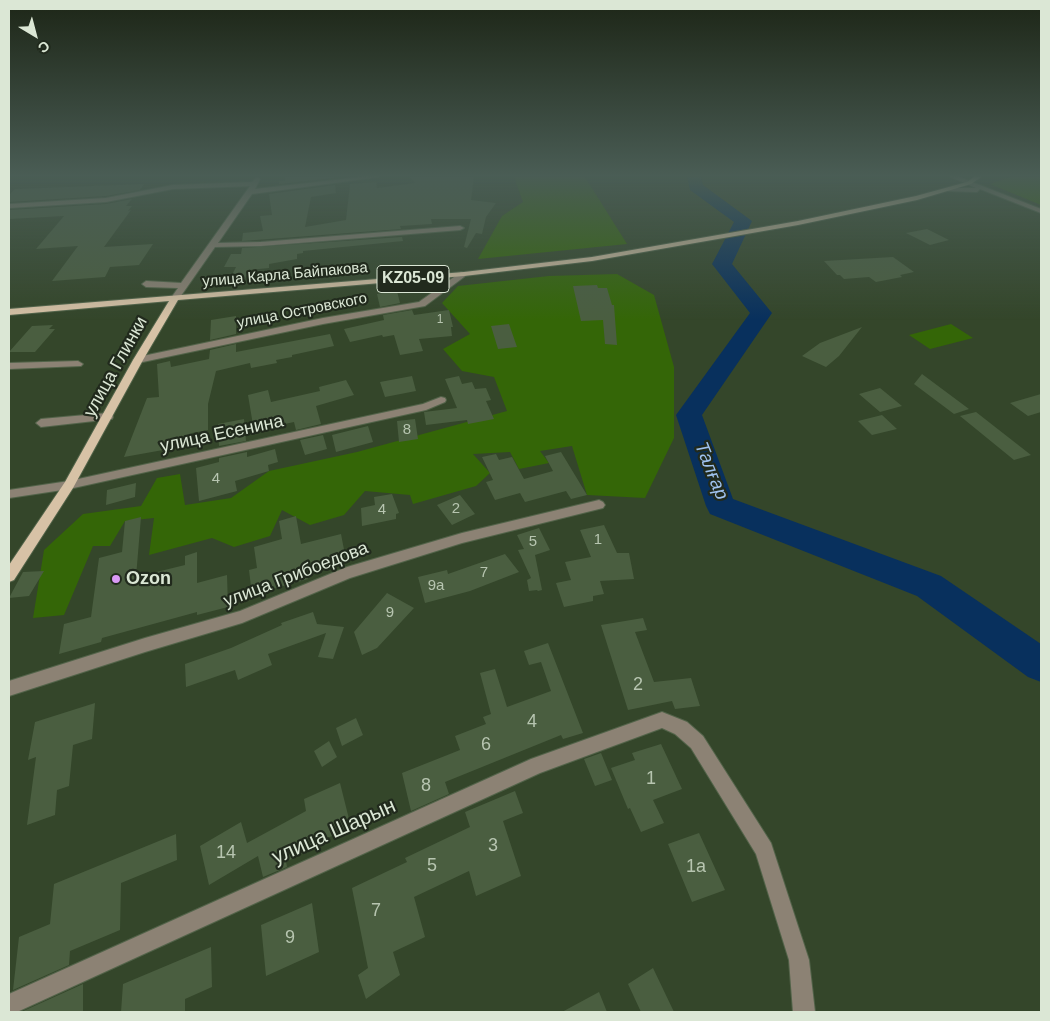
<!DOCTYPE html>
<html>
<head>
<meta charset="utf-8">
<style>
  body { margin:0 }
  #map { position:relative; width:1050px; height:1021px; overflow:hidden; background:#34462a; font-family:Helvetica,sans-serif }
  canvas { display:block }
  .frame { position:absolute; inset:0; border:10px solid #dbe7d5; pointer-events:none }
  .north { position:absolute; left:10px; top:10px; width:50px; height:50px; -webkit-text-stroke:4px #212a1d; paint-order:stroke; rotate:143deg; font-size:14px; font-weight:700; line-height:20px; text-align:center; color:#dbe7d5 }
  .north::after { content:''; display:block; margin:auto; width:18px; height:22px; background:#dbe7d5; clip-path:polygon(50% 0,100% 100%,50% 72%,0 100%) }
</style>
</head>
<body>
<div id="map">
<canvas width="1050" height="1021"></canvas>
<div class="frame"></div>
<div class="north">С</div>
</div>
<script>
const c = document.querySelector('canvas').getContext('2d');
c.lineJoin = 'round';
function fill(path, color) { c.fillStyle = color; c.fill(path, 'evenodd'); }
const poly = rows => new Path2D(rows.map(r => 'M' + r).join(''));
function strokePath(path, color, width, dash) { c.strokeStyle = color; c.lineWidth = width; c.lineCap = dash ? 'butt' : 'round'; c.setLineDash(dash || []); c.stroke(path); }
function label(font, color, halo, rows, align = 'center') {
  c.font = font + ' Helvetica,sans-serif'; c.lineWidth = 4.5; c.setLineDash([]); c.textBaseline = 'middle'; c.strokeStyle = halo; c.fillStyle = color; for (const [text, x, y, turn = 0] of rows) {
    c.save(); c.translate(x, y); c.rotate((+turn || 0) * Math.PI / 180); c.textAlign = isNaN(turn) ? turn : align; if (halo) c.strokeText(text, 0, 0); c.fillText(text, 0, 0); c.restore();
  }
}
fill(poly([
  [514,177,585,177,627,244,478,259,502,216,523,202],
  [1010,177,1041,177,1041,205,990,184],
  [617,274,654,295,674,367,674,438,645,498,587,495,572,446,540,451,549,463,519,469,510,452,473,454,490,473,476,486,413,504,410,495,365,491,344,515,310,525,282,510,270,536,234,547,212,538,149,555,154,518,125,521,110,546,93,546,64,615,33,618,44,550,83,514,141,506,157,478,180,474,185,505,231,498,269,471,357,452,507,411,494,377,462,371,443,349,470,334,442,303,458,286,549,276],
  [951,324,973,338,930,349,909,335]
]), '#346607');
fill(poly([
  [687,177,701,177,703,185,752,221,732,264,772,313,702,415,733,499,941,576,1041,644,1041,682,1028,677,917,596,710,514,706,506,676,415,750,313,712,264,734,222,690,190,687,177]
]), '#08305d');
fill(poly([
  [285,177,334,177,334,178,279,184,279,181,285,181],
  [410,177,474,177,471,200,496,203,486,217,482,234,476,233,467,248,464,247,471,219,431,219,432,224,400,226,401,229,242,241,243,233,263,231,260,216,272,215,269,194,335,185,336,193,311,197,305,227,346,220,350,184,376,182,377,188,415,183],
  [144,184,140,190,106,196,9,202,9,195,15,189],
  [132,199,126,206,132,206,128,211,131,210,104,247,153,244,139,265,110,267,105,277,52,281,78,246,36,249,64,216,9,219,9,210,106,204],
  [927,229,949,240,930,245,906,233],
  [402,237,403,241,303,251,303,253,297,254,297,259,269,264,269,268,249,270,245,279,230,279,236,267,224,267,231,254,241,254,242,248],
  [893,257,914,272,900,275,902,277,876,282,869,277,844,279,840,275,837,275,824,261],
  [597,285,598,288,607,288,612,305,614,305,617,345,605,344,603,320,581,321,573,286],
  [397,291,400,303,380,307,377,294],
  [412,310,414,315,449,310,453,327,451,327,452,336,419,339,423,351,400,355,394,335,383,337,382,335,350,342,344,329,384,320,383,315],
  [236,316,236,334,210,340,211,320],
  [509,324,517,347,498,349,491,326],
  [53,325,49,329,55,329,35,352,9,352,32,326],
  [862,327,839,356,826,367,802,356,820,343],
  [330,334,334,346,292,355,292,357,276,360,277,363,251,368,250,363,216,371,208,404,208,430,192,433,191,445,124,457,147,398,159,397,157,364,170,361,171,367,209,359,210,350,236,344,236,352],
  [922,374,969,409,954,414,914,384],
  [412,376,416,391,385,397,380,382],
  [459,376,462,384,472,382,475,389,486,388,491,400,486,401,494,419,468,424,467,420,426,425,424,412,457,408,445,379],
  [346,380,354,395,316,406,321,424,296,430,294,422,280,425,279,420,253,425,248,395,268,390,271,402,320,391,319,387],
  [880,388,902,406,880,412,859,394],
  [1041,394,1041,412,1028,416,1010,403],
  [976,412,1031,455,1014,460,960,416],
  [882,415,897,429,872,435,858,421],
  [244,419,246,441,219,446,218,424],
  [415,419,418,439,399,442,397,421],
  [368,426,373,442,336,452,332,435],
  [323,435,327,449,305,455,300,440],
  [275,449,278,462,268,465,269,471,235,481,237,491,199,501,196,468,219,462,219,458,247,452,247,457],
  [561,452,587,495,571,499,566,491,525,502,520,493,495,500,486,482,493,480,482,457,496,454,499,460,512,457,524,479,553,471,545,456],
  [136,483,135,497,106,505,107,490],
  [392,494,399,513,396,514,396,519,362,526,361,508,375,505,374,497],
  [460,495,475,514,452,525,437,505],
  [296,516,301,544,341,534,346,560,306,571,308,579,252,595,249,570,257,568,254,547,282,539,279,521],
  [141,517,136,577,185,565,185,556,197,552,197,583,227,575,228,607,197,615,197,612,102,638,101,642,59,654,64,624,91,617,99,558,122,552,125,521],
  [604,525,617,553,629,553,634,579,600,581,604,594,593,596,593,601,564,607,556,583,571,580,565,562,591,557,580,530],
  [539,528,550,550,535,555,542,590,538,591,537,590,529,591,527,580,531,578,518,550,524,549,517,535],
  [505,554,519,572,470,591,425,603,418,577,447,570,448,574],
  [44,571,29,596,9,598,23,572],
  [387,593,414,608,377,648,362,655,354,632],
  [313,612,317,624,344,627,333,659,318,657,326,633,268,654,272,665,238,680,235,670,186,687,185,664,231,648,282,625,281,623],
  [643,618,647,630,635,632,654,682,691,678,700,706,675,709,672,701,628,710,601,625],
  [548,643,583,733,563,739,561,735,445,782,449,794,411,811,402,773,460,750,455,736,486,724,483,717,491,714,480,673,495,669,507,707,551,691,541,662,529,665,524,651],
  [95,703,92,739,73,745,69,786,57,790,55,815,27,825,36,757,28,760,35,722],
  [356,718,363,735,342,746,336,728],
  [329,741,337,757,322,767,314,751],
  [661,744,682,789,653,800,664,823,641,832,630,808,628,809,611,768,635,760,632,753],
  [601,753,612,780,595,786,584,759],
  [340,783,351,827,302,850,303,853,286,862,287,867,263,877,258,856,209,885,200,846,241,822,247,843,306,811,304,799],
  [515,791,523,813,503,821,521,876,476,896,469,871,414,897,425,937,393,952,400,975,366,999,358,975,368,968,352,888,407,862,405,858,470,827,465,812],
  [699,833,725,890,692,902,668,844],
  [176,834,177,860,121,883,120,930,70,951,69,965,13,990,19,937,50,924,54,884],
  [312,903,319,952,266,976,261,925],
  [211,947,212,987,185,999,185,1012,121,1012,123,984],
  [653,968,674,1012,641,1012,628,984],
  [83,984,83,1012,21,1012],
  [599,992,607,1012,562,1012]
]), '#4a5e40');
const minor = poly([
  [257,177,260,179,255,189,362,177,378,177,252,194,218,243,261,242,460,226,464,228,460,230,261,246,215,247,178,300,175,301,171,298,178,288,146,287,142,284,146,281,181,283,250,186,173,189,106,202,9,208,9,204,106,198,173,185,252,182,257,177],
  [951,177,959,177,1041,209,1041,213,980,189,977,192,945,191,945,189,947,188,976,188,951,177],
  [461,272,468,274,425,306,323,324,138,363,133,360,138,357,323,318,419,302,461,272],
  [78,361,83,364,81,366,9,369,9,363,78,361],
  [441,397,445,398,446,400,445,402,426,410,69,489,9,498,9,490,69,481,423,404,441,397],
  [108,413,112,415,113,417,112,419,41,427,36,423,41,419,108,413],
  [599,500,603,502,605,505,603,508,462,543,350,578,242,623,145,652,9,696,9,681,145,638,240,611,347,567,462,533,599,500],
  [662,712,687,722,703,736,771,843,809,960,815,1012,793,1012,789,960,756,854,691,748,675,734,662,728,540,773,17,1012,9,1012,9,994,531,759,662,712]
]);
const major = poly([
  [974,177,981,177,971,184,917,200,798,225,592,261,464,276,178,300,143,360,73,488,14,580,9,582,9,565,65,482,133,360,169,301,9,315,9,309,464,272,592,257,798,221,916,196,967,182,974,177]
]);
strokePath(minor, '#526349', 2);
strokePath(major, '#526349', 2);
fill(minor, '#8c8274');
fill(major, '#d7c2a6');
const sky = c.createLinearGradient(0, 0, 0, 320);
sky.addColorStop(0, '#1d2617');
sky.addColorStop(0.55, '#4a5d55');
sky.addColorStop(1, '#4a5d5500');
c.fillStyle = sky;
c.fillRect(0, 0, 1050, 320);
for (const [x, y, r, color] of [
  [116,579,5,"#da9af6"]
]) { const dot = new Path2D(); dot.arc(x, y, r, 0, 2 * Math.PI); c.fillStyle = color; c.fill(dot); strokePath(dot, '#212a1d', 2); }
label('12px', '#b7c5b0', null, [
  ["1",440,320]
]);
label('15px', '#dbe7d5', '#212a1d', [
  ["улица Карла Байпакова",285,275,-5],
  ["улица Островского",302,311,-11]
]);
label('15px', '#b7c5b0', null, [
  ["8",407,430],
  ["4",216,479],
  ["2",456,509],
  ["4",382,510],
  ["1",598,540],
  ["5",533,542],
  ["7",484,573],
  ["9а",436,586],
  ["9",390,613]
]);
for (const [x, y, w] of [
  [413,279,72]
]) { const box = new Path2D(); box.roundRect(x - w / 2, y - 13.5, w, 27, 4); c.fillStyle = '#212a1d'; c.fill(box); strokePath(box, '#dbe7d5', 1); }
label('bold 16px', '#dbe7d5', null, [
  ["KZ05-09",413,279]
]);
label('18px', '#dbe7d5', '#212a1d', [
  ["улица Глинки",116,367,-61],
  ["улица Есенина",222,434,-12],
  ["улица Грибоедова",296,575,-21]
]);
label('bold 18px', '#dbe7d5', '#212a1d', [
  ["Ozon",126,579]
], 'left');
label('18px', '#b7c5b0', null, [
  ["2",638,685],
  ["4",532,722],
  ["6",486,745],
  ["1",651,779],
  ["8",426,786],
  ["3",493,846],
  ["14",226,853],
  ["5",432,866],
  ["1а",696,867],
  ["7",376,911],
  ["9",290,938]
]);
label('italic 19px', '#9fc2ee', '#212a1d', [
  ["Талғар",711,471,68]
]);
label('21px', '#dbe7d5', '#212a1d', [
  ["улица Шарын",334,832,-24]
]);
</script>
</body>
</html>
